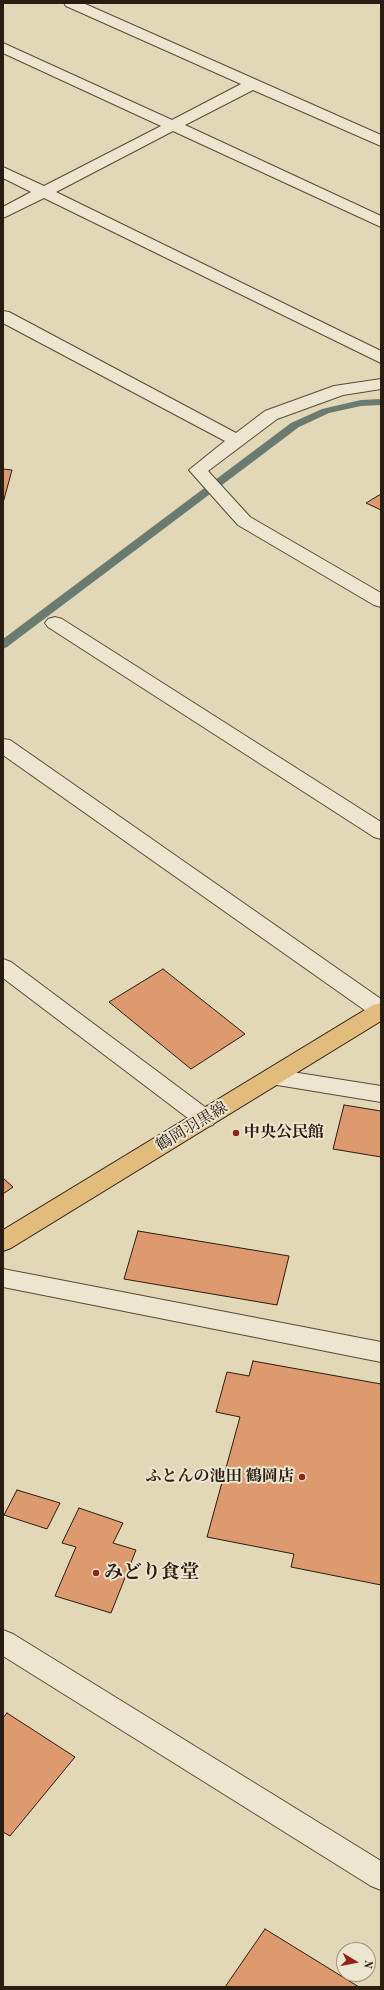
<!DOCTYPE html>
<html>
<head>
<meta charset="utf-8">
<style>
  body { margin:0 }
  #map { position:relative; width:384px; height:1990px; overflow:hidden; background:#e2d7b7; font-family:"Old Standard TT",serif }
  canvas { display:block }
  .frame { position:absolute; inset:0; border:4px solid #291d11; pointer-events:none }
  .north { position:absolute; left:336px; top:1942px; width:40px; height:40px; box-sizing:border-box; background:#ece5d0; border:1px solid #9e9584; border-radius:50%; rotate:100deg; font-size:11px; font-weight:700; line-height:16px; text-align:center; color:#291d11 }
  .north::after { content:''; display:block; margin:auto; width:14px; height:18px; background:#8f2418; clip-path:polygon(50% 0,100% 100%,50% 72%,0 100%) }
</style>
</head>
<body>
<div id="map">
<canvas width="384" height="1990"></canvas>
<div class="frame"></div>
<div class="north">N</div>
</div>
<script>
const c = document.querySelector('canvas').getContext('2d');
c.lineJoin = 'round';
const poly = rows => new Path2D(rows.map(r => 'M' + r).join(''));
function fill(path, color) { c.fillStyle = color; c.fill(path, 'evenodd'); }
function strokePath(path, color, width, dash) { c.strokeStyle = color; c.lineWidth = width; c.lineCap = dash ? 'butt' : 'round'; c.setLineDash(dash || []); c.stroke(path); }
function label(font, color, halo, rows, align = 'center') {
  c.font = font + ' "Old Standard TT","Noto Serif JP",serif'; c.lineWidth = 4; c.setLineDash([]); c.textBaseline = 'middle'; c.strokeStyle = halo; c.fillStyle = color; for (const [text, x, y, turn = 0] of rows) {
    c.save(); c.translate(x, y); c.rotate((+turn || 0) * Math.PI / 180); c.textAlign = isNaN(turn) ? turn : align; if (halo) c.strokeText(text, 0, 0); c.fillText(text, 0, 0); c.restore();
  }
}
fill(poly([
  [381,399,381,405,361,406,329,413,299,427,7,647,3,649,3,639,291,423,322,409,361,400,381,399]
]), '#6a7b71');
const building = poly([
  [3,469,12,470,3,503,3,469],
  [381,494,381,510,366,503,381,494],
  [163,969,245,1034,191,1069,109,1002,163,969],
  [344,1105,381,1111,381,1157,333,1149,344,1105],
  [3,1178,13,1187,3,1194,3,1178],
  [138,1231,289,1256,277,1305,124,1279,138,1231],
  [253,1361,381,1384,381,1585,291,1567,294,1554,207,1537,240,1417,216,1412,227,1372,249,1376,253,1361],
  [17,1490,60,1503,47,1529,4,1515,17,1490],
  [79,1508,123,1523,113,1543,136,1550,111,1613,55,1596,76,1547,62,1543,79,1508],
  [7,1713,75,1757,10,1836,3,1832,3,1718,7,1713],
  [265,1929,359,1987,225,1987,265,1929]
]);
fill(building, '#dd9a6f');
strokePath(building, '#291d11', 1);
const minor = poly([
  [64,3,83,3,381,135,381,146,253,90,185,125,381,216,381,227,173,131,56,192,381,351,381,363,44,198,3,218,3,207,31,192,3,178,3,167,44,186,161,126,3,53,3,43,172,120,241,84,66,6,64,3],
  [3,311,9,312,236,433,265,411,334,386,381,379,381,389,343,395,277,419,208,471,250,517,381,593,381,607,374,605,238,525,189,470,225,441,3,323,3,311],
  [55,617,62,619,381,822,381,839,374,837,48,627,45,623,48,619,55,617],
  [3,739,10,740,381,999,381,1018,373,1016,3,755,3,739],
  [3,959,11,962,213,1113,216,1119,213,1125,205,1127,197,1125,3,978,3,959],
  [273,1069,381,1086,381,1102,265,1083,262,1077,265,1071,273,1069],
  [3,1269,381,1342,381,1362,3,1287,3,1269]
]);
const tertiary = poly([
  [3,1630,13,1634,381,1861,381,1890,371,1886,3,1656,3,1630]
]);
const primary = poly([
  [381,1003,381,1021,11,1248,3,1251,3,1230,373,1005,381,1003]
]);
strokePath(minor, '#574c3a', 2);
strokePath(tertiary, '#574c3a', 2);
strokePath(primary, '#291d11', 2);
fill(minor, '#ece5d0');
fill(tertiary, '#ece5d0');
fill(primary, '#e1bc7c');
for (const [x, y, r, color] of [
  [236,1133,4,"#8f2418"],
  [302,1477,4,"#8f2418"],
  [96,1573,4,"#8f2418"]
]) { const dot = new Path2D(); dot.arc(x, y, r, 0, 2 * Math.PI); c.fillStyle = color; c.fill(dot); strokePath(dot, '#ece5d0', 1.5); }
label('16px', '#291d11', '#ece5d0', [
  ["鶴岡羽黒線",192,1127,-31]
]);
label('bold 16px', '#291d11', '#ece5d0', [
  ["中央公民館",244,1133],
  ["ふとんの池田 鶴岡店",294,1477,"right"]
], 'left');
label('bold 19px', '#291d11', '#ece5d0', [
  ["みどり食堂",104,1573]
], 'left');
</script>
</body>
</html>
